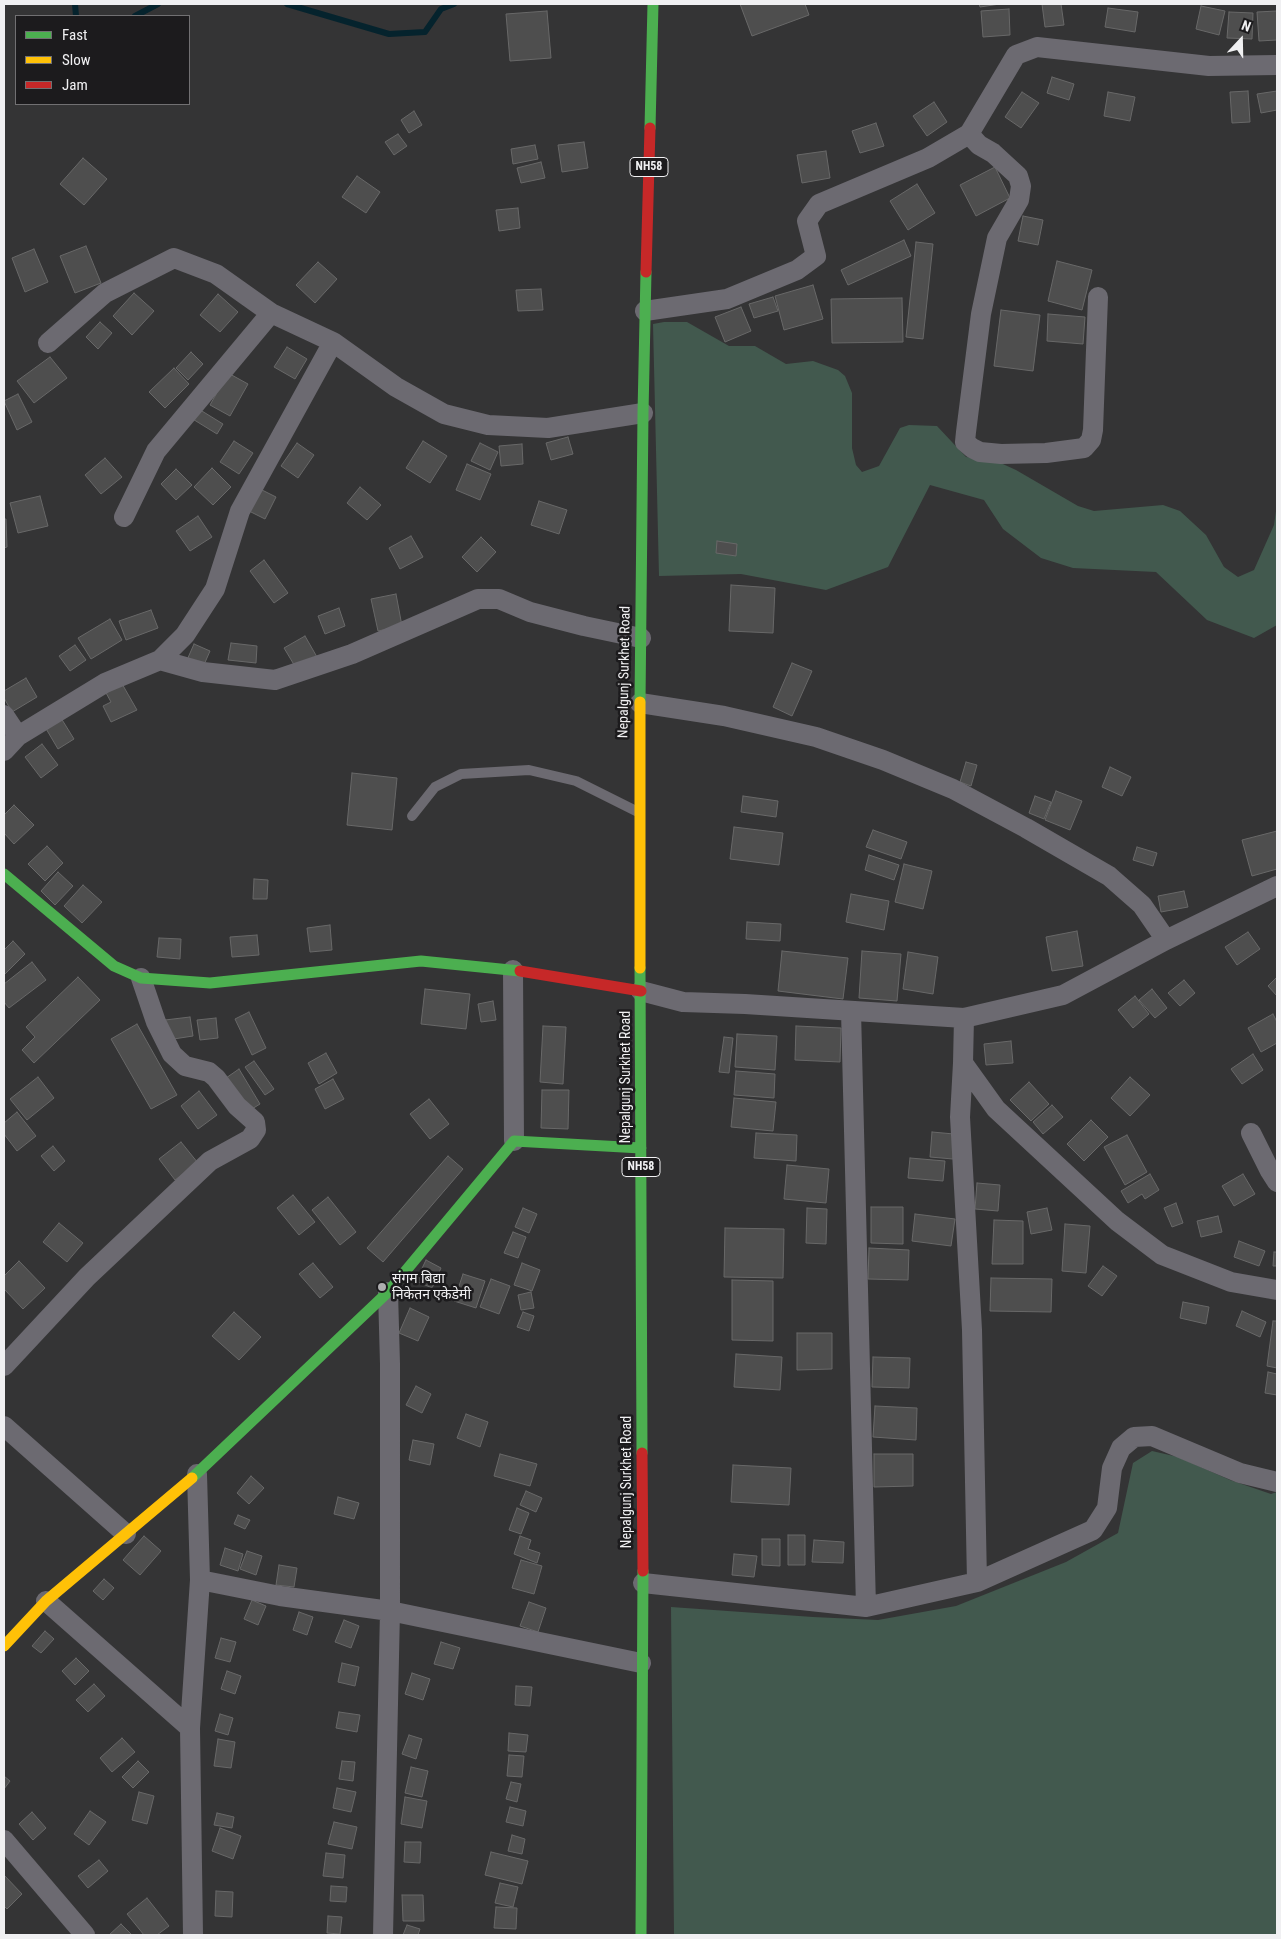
<!DOCTYPE html>
<html>
<head>
<meta charset="utf-8">
<style>
  body { margin:0 }
  #map { position:relative; width:1281px; height:1939px; overflow:hidden; background:#343435; font-family:"Roboto Condensed",sans-serif }
  canvas { display:block }
  .frame { position:absolute; inset:0; border:5px solid #f0f0f2; pointer-events:none }
  .legend { position:absolute; left:15px; top:15px; width:175px; height:90px; box-sizing:border-box; background:#1c1b1d; border:1px solid #717072; margin:0; padding:6px 9px; list-style:none; font-size:15px; color:#f0f0f2 }
  .legend li { display:flex; align-items:center; gap:10px; height:25px }
  .legend b { width:25px; border:1px solid #717072 }
  .north { position:absolute; left:1216px; top:15px; width:50px; height:50px; -webkit-text-stroke:4px #1c1b1d; paint-order:stroke; rotate:21deg; font-size:14px; font-weight:700; line-height:20px; text-align:center; color:#f0f0f2 }
  .north::after { content:''; display:block; margin:auto; width:18px; height:22px; background:#f0f0f2; clip-path:polygon(50% 0,100% 100%,50% 72%,0 100%) }
</style>
</head>
<body>
<div id="map">
<canvas width="1281" height="1939"></canvas>
<div class="frame"></div>
<ul class="legend">
<li><b style="height:6px;background:#4caf50"></b>Fast</li>
<li><b style="height:6px;background:#ffc107"></b>Slow</li>
<li><b style="height:6px;background:#c62828"></b>Jam</li>
</ul>
<div class="north">N</div>
</div>
<script>
const c = document.querySelector('canvas').getContext('2d');
c.lineJoin = 'round';
function fill(path, color) { c.fillStyle = color; c.fill(path, 'evenodd'); }
const poly = rows => new Path2D(rows.map(r => 'M' + r).join(''));
function strokePath(path, color, width, dash) { c.strokeStyle = color; c.lineWidth = width; c.lineCap = dash ? 'butt' : 'round'; c.setLineDash(dash || []); c.stroke(path); }
function label(font, color, halo, rows, align = 'center') {
  c.font = font + ' "Roboto Condensed","Noto Sans Devanagari",sans-serif'; c.lineWidth = 5; c.setLineDash([]); c.textBaseline = 'middle'; c.strokeStyle = halo; c.fillStyle = color; for (const [text, x, y, turn = 0] of rows) {
    c.save(); c.translate(x, y); c.rotate((+turn || 0) * Math.PI / 180); c.textAlign = isNaN(turn) ? turn : align; if (halo) c.strokeText(text, 0, 0); c.fillText(text, 0, 0); c.restore();
  }
}
fill(poly([
  [664,322,687,322,729,346,755,346,786,364,813,361,838,370,845,376,852,393,852,448,856,465,862,472,879,466,900,428,909,425,937,426,966,457,994,460,1016,470,1078,506,1094,511,1163,505,1180,511,1206,535,1224,567,1238,577,1254,570,1274,525,1277,504,1277,625,1254,638,1207,620,1156,572,1073,568,1041,558,1003,529,984,500,930,485,888,567,826,590,741,574,659,576,653,324],
  [1152,1451,1178,1457,1230,1480,1271,1494,1277,1492,1277,1935,674,1935,671,1607,813,1617,878,1620,956,1606,1066,1562,1118,1533,1133,1463]
]), '#42594e');
strokePath(poly([
  [75,4,76,16],
  [287,4,389,34,425,32,441,9,454,4],
  [135,16,158,4]
]), '#05232d', 6);
const building = poly([
  [740,4,805,4,809,15,752,36,740,4],
  [979,4,1000,4,980,7,979,4],
  [1042,4,1061,4,1064,25,1045,27,1042,4],
  [1201,6,1225,11,1219,35,1196,29,1201,6],
  [1108,8,1138,12,1135,32,1105,27,1108,8],
  [1009,9,1010,35,983,37,981,11,1009,9],
  [547,11,551,58,510,61,506,14,547,11],
  [1277,11,1277,40,1259,41,1257,12,1277,11],
  [1229,12,1253,13,1252,39,1227,38,1229,12],
  [1052,77,1074,84,1069,100,1047,93,1052,77],
  [1248,91,1250,122,1232,123,1230,92,1248,91],
  [1277,91,1277,110,1261,113,1257,94,1277,91],
  [1022,92,1039,103,1021,128,1005,117,1022,92],
  [1108,92,1135,97,1130,121,1104,116,1108,92],
  [934,102,947,122,927,136,913,116,934,102],
  [414,111,422,125,409,133,401,120,414,111],
  [876,123,884,146,860,153,852,131,876,123],
  [398,134,407,146,394,155,385,142,398,134],
  [584,142,588,168,562,172,558,145,584,142],
  [535,145,538,159,513,164,511,149,535,145],
  [826,151,830,178,802,183,797,155,826,151],
  [83,158,107,179,84,205,60,184,83,158],
  [541,162,545,178,521,183,517,168,541,162],
  [995,167,1010,198,976,216,960,185,995,167],
  [357,176,380,192,366,213,342,197,357,176],
  [917,184,935,213,908,230,890,201,917,184],
  [518,208,520,228,499,231,496,210,518,208],
  [1023,216,1043,220,1038,245,1018,241,1023,216],
  [904,240,911,256,848,285,841,270,904,240],
  [916,242,933,244,923,339,906,337,916,242],
  [86,246,101,283,75,293,60,256,86,246],
  [34,249,48,282,25,292,12,258,34,249],
  [1057,261,1092,270,1082,310,1048,301,1057,261],
  [318,262,337,279,315,303,296,285,318,262],
  [813,285,823,319,784,330,775,296,813,285],
  [541,289,543,310,518,311,516,290,541,289],
  [134,293,154,311,132,335,113,316,134,293],
  [218,294,238,312,220,332,200,315,218,294],
  [773,297,778,311,754,318,749,304,773,297],
  [902,298,903,342,832,343,831,299,902,298],
  [741,307,751,331,725,342,715,317,741,307],
  [1001,310,1040,315,1033,371,994,366,1001,310],
  [1048,314,1085,317,1083,344,1047,341,1048,314],
  [100,322,112,333,98,349,86,337,100,322],
  [287,347,307,359,295,379,274,367,287,347],
  [191,352,203,364,188,380,176,368,191,352],
  [50,357,67,378,34,403,17,381,50,357],
  [174,368,189,384,165,408,149,392,174,368],
  [228,373,248,384,230,416,210,405,228,373],
  [18,394,32,422,17,430,4,401,18,394],
  [197,408,223,424,217,434,191,418,197,408],
  [568,437,573,454,551,460,546,443,568,437],
  [234,441,253,453,239,474,220,462,234,441],
  [423,441,447,456,430,483,406,468,423,441],
  [297,443,314,455,298,478,281,466,297,443],
  [480,443,498,452,490,470,471,461,480,443],
  [522,444,523,464,501,466,499,446,522,444],
  [105,458,122,477,101,494,85,475,105,458],
  [467,464,491,474,480,500,456,490,467,464],
  [212,468,231,487,213,505,194,487,212,468],
  [176,469,192,485,176,500,161,484,176,469],
  [360,487,381,505,367,520,347,503,360,487],
  [258,488,276,497,265,519,247,510,258,488],
  [40,496,48,526,18,533,10,503,40,496],
  [539,501,567,510,559,534,531,525,539,501],
  [198,516,212,537,190,551,176,531,198,516],
  [4,519,6,519,7,547,4,548,4,519],
  [411,536,423,557,400,569,389,548,411,536],
  [481,537,496,552,477,572,462,557,481,537],
  [717,541,737,544,736,556,716,553,717,541],
  [264,560,288,593,274,603,250,571,264,560],
  [731,585,775,588,773,633,729,631,731,585],
  [396,594,402,626,378,631,371,599,396,594],
  [339,608,345,626,325,634,318,616,339,608],
  [151,610,158,628,126,640,119,621,151,610],
  [110,619,122,640,91,659,78,638,110,619],
  [305,636,317,657,296,668,284,648,305,636],
  [231,643,257,646,256,663,228,660,231,643],
  [194,644,210,651,203,667,187,660,194,644],
  [75,645,86,660,70,671,59,656,75,645],
  [792,663,812,671,792,716,773,707,792,663],
  [26,678,37,697,12,712,4,698,4,691,26,678],
  [121,682,137,710,111,722,103,706,111,702,105,691,121,682],
  [61,718,74,739,58,749,45,727,61,718],
  [42,744,58,765,41,778,25,757,42,744],
  [966,762,977,765,971,786,960,782,966,762],
  [1110,767,1131,777,1122,796,1102,787,1110,767],
  [352,773,397,778,392,830,347,825,352,773],
  [1056,791,1082,801,1070,830,1045,820,1056,791],
  [743,796,778,801,776,817,741,812,743,796],
  [1035,796,1051,802,1044,819,1029,813,1035,796],
  [14,805,34,825,14,844,4,833,4,815,14,805],
  [734,827,783,833,779,865,730,859,734,827],
  [873,830,907,842,901,859,866,847,873,830],
  [1277,831,1277,869,1252,876,1242,840,1277,831],
  [47,846,63,863,45,881,28,864,47,846],
  [1137,847,1157,853,1153,866,1133,860,1137,847],
  [869,855,899,865,894,880,865,870,869,855],
  [904,864,932,871,923,909,895,902,904,864],
  [58,872,73,886,55,905,41,891,58,872],
  [254,879,268,880,267,899,253,899,254,879],
  [83,885,102,902,82,923,64,906,83,885],
  [1184,891,1188,907,1161,912,1158,896,1184,891],
  [851,894,889,901,884,930,846,922,851,894],
  [747,922,781,924,780,941,746,939,747,922],
  [330,925,332,950,310,952,307,928,330,925],
  [1077,931,1083,966,1052,971,1046,937,1077,931],
  [1248,932,1260,949,1237,965,1225,947,1248,932],
  [257,935,259,955,232,957,230,937,257,935],
  [159,938,181,939,180,959,157,957,159,938],
  [13,941,25,954,4,975,4,950,13,941],
  [782,951,848,958,843,999,778,991,782,951],
  [862,951,901,954,897,1001,859,998,862,951],
  [908,952,938,957,933,994,903,989,908,952],
  [32,962,46,980,9,1008,4,1002,4,984,32,962],
  [78,977,100,1000,34,1063,22,1050,35,1037,26,1027,78,977],
  [1277,977,1277,996,1268,986,1277,977],
  [1184,980,1195,993,1180,1006,1168,993,1184,980],
  [425,989,470,994,466,1029,421,1024,425,989],
  [1152,989,1167,1008,1155,1018,1139,1000,1152,989],
  [1135,996,1149,1014,1133,1028,1118,1010,1135,996],
  [493,1001,496,1020,481,1022,478,1004,493,1001],
  [249,1012,266,1048,252,1055,235,1019,249,1012],
  [1273,1014,1277,1022,1277,1043,1261,1052,1248,1028,1273,1014],
  [190,1017,193,1036,167,1040,165,1020,190,1017],
  [216,1018,218,1038,200,1040,197,1020,216,1018],
  [137,1024,177,1095,151,1109,111,1039,137,1024],
  [543,1026,566,1027,563,1084,540,1082,543,1026],
  [796,1026,841,1028,840,1062,795,1060,796,1026],
  [737,1034,777,1036,775,1070,735,1067,737,1034],
  [724,1037,733,1038,729,1073,719,1072,724,1037],
  [1011,1041,1013,1063,986,1065,984,1044,1011,1041],
  [326,1053,337,1073,319,1084,308,1063,326,1053],
  [1253,1054,1263,1070,1242,1084,1231,1069,1253,1054],
  [254,1061,274,1089,265,1095,245,1067,254,1061],
  [239,1069,260,1104,247,1112,226,1078,239,1069],
  [736,1071,775,1074,774,1098,734,1095,736,1071],
  [38,1077,54,1098,27,1120,10,1099,38,1077],
  [1130,1077,1150,1095,1130,1116,1111,1098,1130,1077],
  [333,1079,344,1099,325,1109,315,1089,333,1079],
  [1029,1082,1049,1104,1031,1121,1010,1100,1029,1082],
  [542,1090,569,1090,568,1129,541,1128,542,1090],
  [199,1091,217,1115,198,1129,181,1106,199,1091],
  [734,1098,776,1102,773,1131,731,1127,734,1098],
  [429,1099,449,1124,430,1139,410,1114,429,1099],
  [1052,1105,1063,1117,1043,1134,1033,1122,1052,1105],
  [17,1112,36,1136,17,1151,4,1134,4,1123,17,1112],
  [1091,1120,1108,1137,1084,1161,1067,1144,1091,1120],
  [932,1132,954,1134,953,1159,930,1157,932,1132],
  [756,1133,797,1135,796,1161,754,1158,756,1133],
  [1127,1135,1147,1172,1125,1185,1104,1147,1127,1135],
  [181,1142,198,1163,175,1180,159,1159,181,1142],
  [53,1146,65,1161,54,1171,41,1156,53,1146],
  [448,1156,463,1169,383,1262,367,1248,448,1156],
  [910,1158,945,1161,943,1181,908,1178,910,1158],
  [787,1165,829,1169,826,1203,784,1199,787,1165],
  [1150,1174,1159,1190,1145,1199,1142,1194,1128,1203,1121,1191,1150,1174],
  [1243,1174,1255,1194,1234,1206,1222,1186,1243,1174],
  [977,1183,1000,1185,998,1211,975,1209,977,1183],
  [293,1195,315,1222,299,1235,277,1208,293,1195],
  [328,1197,356,1232,340,1245,312,1210,328,1197],
  [1176,1203,1183,1223,1172,1227,1164,1208,1176,1203],
  [871,1207,903,1207,903,1244,871,1243,871,1207],
  [523,1208,537,1214,529,1233,515,1227,523,1208],
  [807,1208,827,1209,826,1244,806,1243,807,1208],
  [1047,1208,1052,1230,1031,1234,1027,1212,1047,1208],
  [915,1214,955,1219,951,1246,912,1241,915,1214],
  [1218,1216,1222,1232,1201,1237,1197,1221,1218,1216],
  [994,1220,1023,1221,1023,1264,992,1264,994,1220],
  [59,1223,83,1243,67,1262,43,1242,59,1223],
  [1065,1224,1090,1226,1086,1273,1062,1271,1065,1224],
  [725,1228,784,1229,783,1278,724,1277,725,1228],
  [513,1232,526,1237,518,1258,504,1253,513,1232],
  [1239,1241,1265,1251,1259,1266,1234,1257,1239,1241],
  [869,1248,909,1250,908,1280,868,1279,869,1248],
  [1274,1252,1277,1252,1277,1266,1273,1266,1274,1252],
  [426,1260,441,1268,432,1288,416,1281,426,1260],
  [19,1261,45,1288,23,1309,4,1289,4,1276,19,1261],
  [313,1263,333,1287,320,1298,299,1274,313,1263],
  [522,1263,540,1270,532,1291,514,1285,522,1263],
  [1103,1266,1117,1276,1102,1296,1088,1286,1103,1266],
  [463,1274,485,1281,476,1308,454,1301,463,1274],
  [991,1278,1052,1279,1051,1312,990,1311,991,1278],
  [491,1279,510,1286,499,1314,480,1307,491,1279],
  [732,1280,773,1281,773,1341,732,1340,732,1280],
  [531,1292,534,1308,521,1310,518,1295,531,1292],
  [1183,1302,1209,1307,1206,1324,1180,1318,1183,1302],
  [410,1308,429,1317,418,1341,399,1333,410,1308],
  [1242,1311,1266,1322,1260,1337,1236,1326,1242,1311],
  [234,1312,261,1337,239,1360,212,1336,234,1312],
  [523,1312,534,1316,529,1331,517,1327,523,1312],
  [1273,1321,1277,1321,1277,1368,1267,1366,1273,1321],
  [797,1333,832,1333,832,1369,797,1370,797,1333],
  [736,1354,782,1357,780,1390,734,1387,736,1354],
  [873,1357,910,1358,909,1388,872,1387,873,1357],
  [1268,1372,1277,1374,1277,1395,1265,1393,1268,1372],
  [416,1386,431,1394,422,1413,406,1405,416,1386],
  [875,1406,917,1408,916,1440,873,1437,875,1406],
  [466,1414,488,1422,480,1447,457,1438,466,1414],
  [413,1440,434,1444,430,1465,409,1460,413,1440],
  [500,1454,537,1464,530,1486,494,1476,500,1454],
  [874,1454,913,1454,913,1486,874,1487,874,1454],
  [733,1465,791,1468,789,1505,731,1502,733,1465],
  [251,1476,264,1488,249,1504,237,1493,251,1476],
  [526,1491,542,1498,536,1512,520,1505,526,1491],
  [338,1497,359,1503,354,1519,334,1514,338,1497],
  [517,1508,529,1513,521,1534,509,1530,517,1508],
  [238,1515,250,1520,245,1529,234,1524,238,1515],
  [788,1535,805,1535,805,1565,788,1565,788,1535],
  [144,1536,161,1551,140,1575,123,1560,144,1536],
  [520,1536,531,1540,528,1549,540,1553,537,1563,514,1554,520,1536],
  [762,1539,780,1539,780,1566,762,1565,762,1539],
  [814,1540,844,1542,843,1563,812,1562,814,1540],
  [225,1548,243,1554,238,1571,220,1565,225,1548],
  [247,1551,262,1556,256,1575,240,1569,247,1551],
  [734,1554,757,1556,754,1577,732,1575,734,1554],
  [521,1560,542,1566,534,1594,512,1588,521,1560],
  [279,1565,297,1568,294,1587,276,1585,279,1565],
  [104,1579,114,1588,103,1600,93,1591,104,1579],
  [252,1600,266,1606,258,1625,244,1619,252,1600],
  [529,1602,546,1608,538,1632,520,1626,529,1602],
  [299,1612,313,1617,307,1635,293,1630,299,1612],
  [344,1620,359,1626,351,1648,335,1642,344,1620],
  [45,1631,54,1639,41,1653,32,1646,45,1631],
  [221,1638,236,1642,230,1662,215,1658,221,1638],
  [441,1642,460,1648,453,1669,434,1664,441,1642],
  [76,1658,89,1671,75,1685,62,1671,76,1658],
  [342,1663,359,1667,355,1686,338,1682,342,1663],
  [227,1671,241,1676,235,1694,221,1689,227,1671],
  [412,1673,430,1679,423,1700,405,1694,412,1673],
  [94,1684,105,1696,88,1712,76,1700,94,1684],
  [516,1686,532,1687,530,1706,515,1705,516,1686],
  [339,1712,360,1715,357,1732,336,1728,339,1712],
  [220,1714,233,1718,228,1735,215,1731,220,1714],
  [509,1733,528,1735,526,1752,508,1751,509,1733],
  [409,1735,422,1739,416,1759,402,1754,409,1735],
  [122,1738,135,1752,112,1772,100,1758,122,1738],
  [218,1739,235,1742,231,1768,214,1766,218,1739],
  [509,1755,524,1756,522,1777,507,1776,509,1755],
  [138,1761,149,1772,133,1788,122,1777,138,1761],
  [342,1761,355,1762,353,1781,339,1779,342,1761],
  [411,1767,428,1771,422,1797,405,1793,411,1767],
  [4,1776,10,1781,4,1789,4,1776],
  [511,1782,521,1784,517,1802,506,1799,511,1782],
  [337,1788,356,1792,351,1812,333,1808,337,1788],
  [139,1792,154,1796,147,1824,132,1820,139,1792],
  [405,1797,427,1801,422,1828,401,1824,405,1797],
  [510,1807,526,1811,523,1826,506,1822,510,1807],
  [90,1811,106,1822,89,1845,74,1834,90,1811],
  [32,1812,46,1828,33,1840,19,1824,32,1812],
  [217,1813,234,1817,232,1828,214,1825,217,1813],
  [334,1822,357,1827,352,1849,328,1844,334,1822],
  [220,1828,241,1836,233,1859,212,1851,220,1828],
  [512,1835,525,1839,522,1854,508,1851,512,1835],
  [405,1842,421,1842,420,1863,404,1862,405,1842],
  [491,1852,528,1861,522,1884,485,1875,491,1852],
  [326,1853,345,1855,343,1878,323,1876,326,1853],
  [99,1860,108,1871,88,1888,78,1876,99,1860],
  [4,1875,22,1894,7,1909,4,1906,4,1875],
  [500,1883,518,1887,513,1907,495,1903,500,1883],
  [331,1886,347,1887,346,1902,330,1901,331,1886],
  [216,1891,233,1892,232,1917,215,1916,216,1891],
  [402,1895,423,1895,424,1921,403,1921,402,1895],
  [147,1898,169,1926,157,1935,144,1935,127,1914,147,1898],
  [496,1907,517,1908,516,1929,494,1928,496,1907],
  [328,1916,342,1917,340,1934,327,1933,328,1916],
  [121,1924,132,1935,109,1935,121,1924],
  [407,1925,420,1929,418,1935,403,1935,407,1925]
]);
fill(building, '#4e4e4e');
strokePath(building, '#686868', 1);
strokePath(poly([
  [412,816,435,787,461,774,529,770,576,781,638,812]
]), '#6c6a71', 10);
strokePath(poly([
  [969,134,979,145,993,153,1018,176,1021,186,1019,200,997,238,981,314,966,432,965,442,972,448,980,452,1001,454,1046,453,1084,448,1091,440,1093,430,1098,297],
  [645,311,727,299,797,270,816,256,807,221,819,204,928,158,969,134,1016,55,1037,47,1209,66,1277,65],
  [48,343,105,293,174,258,216,274,271,313,333,342,396,387,444,414,488,425,548,428,643,413],
  [124,517,156,451,271,313],
  [160,660,203,672,275,680,352,654,478,599,499,599,530,612,584,626,641,638],
  [640,703,724,716,816,737,883,760,953,789,1026,828,1109,876,1142,905,1166,940],
  [4,715,18,736],
  [4,751,18,736,105,683,160,660,185,635,215,589,240,511,333,342],
  [513,970,514,1141],
  [641,991,683,1002,745,1004,964,1018,1063,995,1166,940,1277,886],
  [964,1018,963,1063,996,1109,1117,1221,1162,1255,1231,1282,1277,1290],
  [963,1063,960,1117,972,1330,977,1582],
  [1251,1133,1270,1171,1277,1182],
  [4,1366,87,1277,210,1161,250,1139,256,1130,255,1122,237,1106,216,1078,209,1072,185,1066,172,1054,156,1022,141,978],
  [4,1426,126,1534],
  [200,1580,280,1596,390,1611,641,1663],
  [643,1583,866,1607,851,1011],
  [46,1601,190,1728],
  [866,1607,977,1582,1093,1530,1107,1508,1112,1468,1121,1448,1134,1437,1152,1436,1240,1473,1277,1482],
  [4,1840,85,1935],
  [193,1935,190,1728,200,1580,197,1474],
  [383,1935,390,1611,390,1364,388,1292]
]), '#6c6a71', 20);
strokePath(poly([
  [650,128,653,4],
  [640,702,643,413,646,272],
  [4,874,114,966,141,978,210,983,421,961,520,971],
  [640,968,642,1453],
  [192,1478,388,1292,514,1141,641,1148],
  [641,1935,643,1571]
]), '#4caf50', 11);
strokePath(poly([
  [640,968,640,702],
  [4,1646,46,1601,192,1478]
]), '#ffc107', 11);
strokePath(poly([
  [646,272,650,128],
  [520,971,641,991],
  [642,1453,643,1571]
]), '#c62828', 11);
for (const [x, y, r, color] of [
  [382,1287,5,"#aeaeb0"]
]) { const dot = new Path2D(); dot.arc(x, y, r, 0, 2 * Math.PI); c.fillStyle = color; c.fill(dot); strokePath(dot, '#1c1b1d', 2); }
for (const [x, y, w] of [
  [649,167,38],
  [641,1167,38]
]) { const box = new Path2D(); box.roundRect(x - w / 2, y - 9.5, w, 19, 4); c.fillStyle = '#1c1b1d'; c.fill(box); strokePath(box, '#f0f0f2', 1); }
label('bold 12px', '#f0f0f2', null, [
  ["NH58",649,167],
  ["NH58",641,1167]
]);
label('14px', '#f0f0f2', '#1c1b1d', [
  ["Nepalgunj Surkhet Road",625,672,-89],
  ["Nepalgunj Surkhet Road",626,1077,-90],
  ["Nepalgunj Surkhet Road",627,1482,-90]
]);
label('14px', '#f0f0f2', '#1c1b1d', [
  ["संगम बिद्या",392,1279],
  ["निकेतन एकेडेमी",392,1295]
], 'left');
</script>
</body>
</html>
